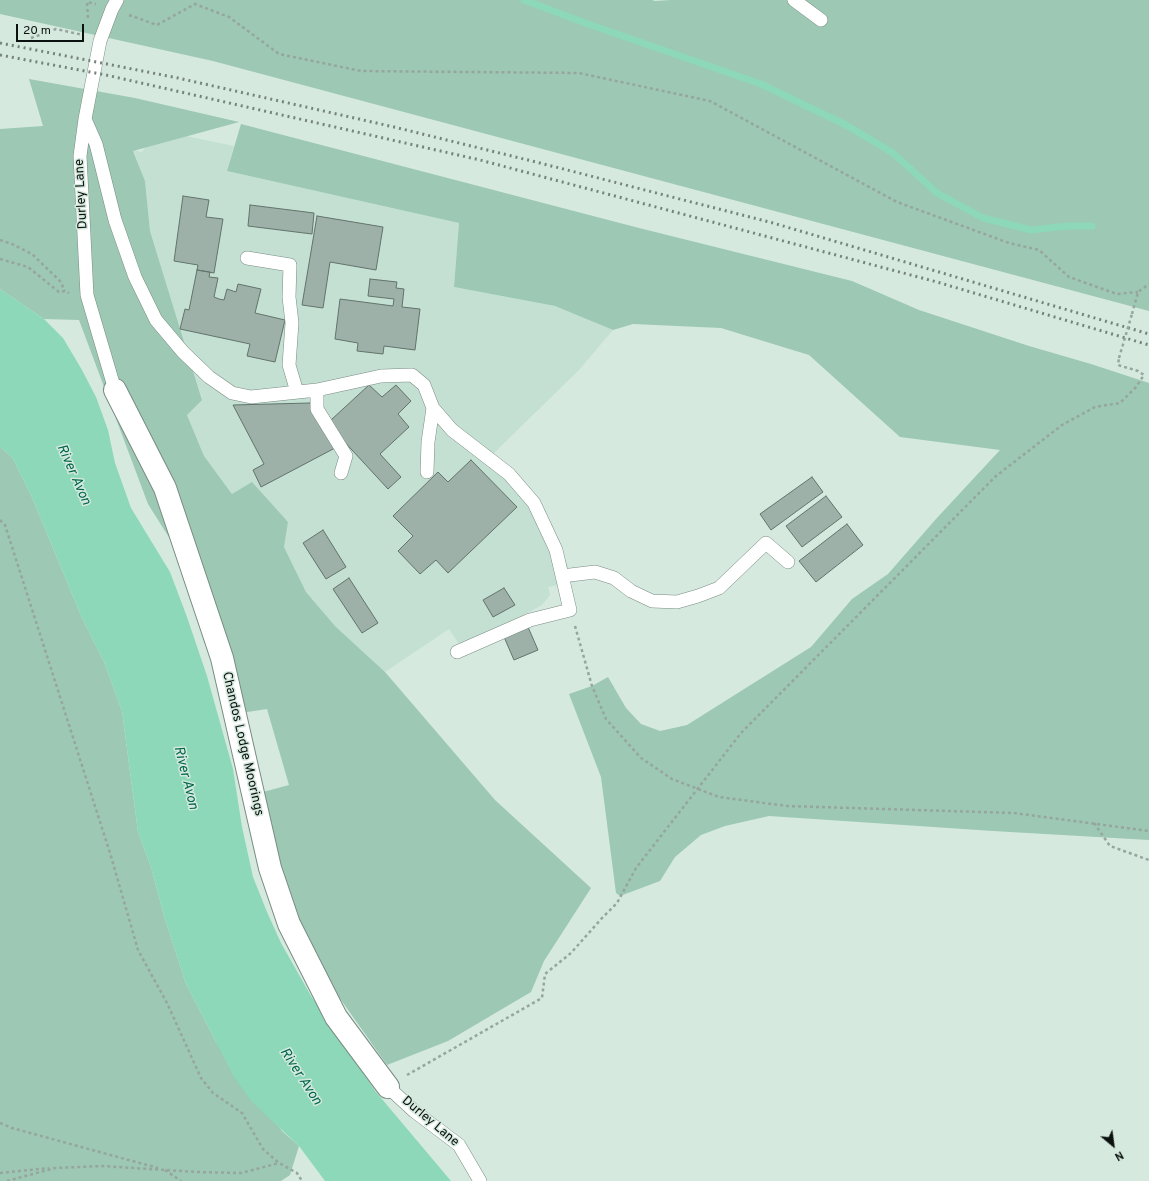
<!DOCTYPE html>
<html>
<head>
<meta charset="utf-8">
<style>
  body { margin:0 }
  #map { position:relative; width:1149px; height:1181px; overflow:hidden; background:#d5e9df; font-family:Overpass,sans-serif }
  canvas { display:block }
  .north { position:absolute; left:1093px; top:1125px; width:40px; height:40px; -webkit-text-stroke:3px #d5e9df; paint-order:stroke; rotate:151deg; font-size:11px; font-weight:700; line-height:16px; text-align:center; color:#0b110e }
  .north::after { content:''; display:block; margin:auto; width:14px; height:18px; background:#0b110e; clip-path:polygon(50% 0,100% 100%,50% 72%,0 100%) }
  .scale { position:absolute; left:16px; top:24px; width:68px; height:18px; box-sizing:border-box; border:2px solid #0b110e; border-top:0; padding-left:5px; font-size:12px; line-height:14px; white-space:nowrap; color:#0b110e; -webkit-text-stroke:3px #d5e9df; paint-order:stroke }
</style>
</head>
<body>
<div id="map">
<canvas width="1149" height="1181"></canvas>
<div class="north">N</div>
<div class="scale">20 m</div>
</div>
<script>
const c = document.querySelector('canvas').getContext('2d');
c.lineJoin = 'round';
function fill(path, color) { c.fillStyle = color; c.fill(path, 'evenodd'); }
const poly = rows => new Path2D(rows.map(r => 'M' + r).join(''));
function strokePath(path, color, width, dash) { c.strokeStyle = color; c.lineWidth = width; c.lineCap = dash ? 'butt' : 'round'; c.setLineDash(dash || []); c.stroke(path); }
function label(font, color, halo, rows, align = 'center') {
  c.font = font + ' Overpass,sans-serif'; c.lineWidth = 3; c.setLineDash([]); c.textBaseline = 'middle'; c.strokeStyle = halo; c.fillStyle = color; for (const [text, x, y, turn = 0] of rows) {
    c.save(); c.translate(x, y); c.rotate((+turn || 0) * Math.PI / 180); c.textAlign = isNaN(turn) ? turn : align; if (halo) c.strokeText(text, 0, 0); c.fillText(text, 0, 0); c.restore();
  }
}
fill(poly([
  [157,130,234,146,227,171,459,223,454,287,555,306,613,330,579,370,493,454,551,522,574,582,548,587,550,595,542,605,522,616,459,644,449,629,385,672,335,626,306,592,284,547,288,521,232,494,204,456,187,415,202,399,150,231,145,181,133,150,142,152]
]), '#c4e0d3');
fill(poly([
  [0,0,652,0,655,1,671,0,1149,0,1149,311,213,61,0,14],
  [29,79,135,98,239,122,133,151,145,181,150,231,202,400,187,415,204,456,232,494,252,482,288,522,284,547,306,592,335,626,385,672,495,800,591,888,544,961,531,992,448,1041,387,1065,327,980,283,888,263,792,289,785,267,709,241,713,221,620,148,504,79,320,44,319,0,289,0,129,43,126],
  [241,124,639,228,852,281,919,310,1029,346,1091,364,1149,383,1149,840,993,831,769,816,725,826,701,835,675,857,660,881,620,896,616,893,601,777,569,694,592,686,608,677,626,708,641,724,660,731,687,725,811,647,852,599,888,574,936,519,1000,450,900,437,809,355,721,328,633,324,613,330,555,306,454,287,459,223,227,171],
  [0,447,12,457,31,495,82,618,104,662,122,711,138,832,151,867,164,916,186,984,216,1042,282,1131,299,1146,290,1175,281,1181,0,1181]
]), '#9cc8b4');
fill(poly([
  [0,289,44,319,63,338,82,370,96,397,108,430,115,463,131,508,170,572,187,617,207,676,233,769,242,827,253,877,267,912,281,943,311,996,376,1092,451,1181,325,1181,299,1146,251,1101,234,1077,186,984,164,916,151,867,138,832,122,711,104,662,82,618,31,495,12,457,0,447]
]), '#8dd8b8');
strokePath(poly([
  [524,0,588,24,761,84,846,125,893,153,937,193,983,218,1031,230,1068,226,1092,226]
]), '#8dd8b8', 7);
const building = poly([
  [183,196,209,200,206,217,223,219,214,273,197,270,198,265,174,261,183,196],
  [250,205,314,213,312,234,248,226,250,205],
  [317,216,383,227,376,270,330,262,323,308,302,305,317,216],
  [197,270,210,272,209,277,218,278,214,297,219,299,224,300,227,289,236,292,238,284,261,289,255,313,285,320,275,362,247,356,250,344,180,329,185,309,189,310,197,270],
  [370,279,397,282,396,288,404,289,402,307,420,309,415,350,384,346,383,354,357,351,358,343,335,339,340,299,393,306,394,299,368,296,370,279],
  [369,385,382,397,396,385,411,401,398,414,409,427,380,454,401,477,388,489,340,437,331,420,369,385],
  [310,403,335,448,261,487,253,470,264,464,233,405,310,403],
  [471,460,517,507,448,573,436,560,420,574,398,551,413,536,393,516,438,472,448,482,471,460],
  [812,477,823,492,771,530,760,514,812,477],
  [826,496,842,517,802,547,786,526,826,496],
  [847,524,863,545,816,582,799,561,847,524],
  [323,530,346,567,326,579,303,543,323,530],
  [349,578,378,623,362,633,333,589,349,578],
  [504,588,515,605,493,617,483,600,504,588],
  [528,627,538,650,514,660,504,637,528,627]
]);
fill(building, '#9eb1a8');
strokePath(building, '#62746c', 1);
const lane = poly([
  [794,0,821,20],
  [85,119,96,144,115,220,135,277,156,320,183,352,209,377,232,393,251,397,317,390,381,376,412,375,424,385,433,408,452,430,509,474,534,503,556,550,570,610,530,620,457,652],
  [247,258,290,265,289,297,292,323,289,365,297,392],
  [115,390,87,295,80,156,85,119,100,41,112,9,117,0],
  [317,390,317,409,346,456,341,473],
  [427,472,428,442,433,408],
  [562,576,595,572,614,578,631,591,652,601,677,602,698,596,719,588,766,543,788,562],
  [388,1087,414,1111,459,1145,480,1181]
]);
const street = poly([
  [115,390,165,488,222,658,270,868,289,924,336,1017,388,1087]
]);
strokePath(lane, '#798c83', 14);
strokePath(street, '#798c83', 24);
strokePath(poly([
  [129,15,157,25,195,4,229,17,279,54,361,71,579,73,710,101,897,202,1009,243,1039,250,1069,277,1117,294,1138,292],
  [88,18,87,2,96,4],
  [31,38,56,29,83,35],
  [0,240,12,244,32,254,60,281,65,291],
  [0,259,28,267,59,292,65,291,69,293],
  [1132,314,1138,292,1149,284],
  [0,520,5,525,30,603,110,853,138,950,167,1003,201,1078,213,1093,242,1113,263,1149,279,1163,297,1173,302,1181],
  [575,626,592,686,606,719,641,758,672,779,719,797,787,806,1014,813,1149,831],
  [1094,823,1110,846,1149,860],
  [407,1075,542,998,545,974,571,953,602,918,617,903,636,868,741,733,996,476,1062,425,1095,407,1120,403,1136,387,1144,375,1138,371,1118,365,1119,358],
  [0,1123,12,1128,158,1168],
  [165,1170,181,1181],
  [0,1173,49,1168],
  [7,1181,55,1168,102,1166,197,1172,241,1173,279,1163]
]), '#96a69e', 2.5, [3, 3]);
strokePath(lane, '#fff', 13);
strokePath(street, '#fff', 22);
strokePath(poly([
  [0,43,178,78,394,127,540,163,773,223,1149,334],
  [0,55,106,75,480,160,937,282,1149,345]
]), '#76837c', 3, [2, 4]);
strokePath(poly([
  [1119,358,1132,314]
]), '#96a69e', 2.5, [3, 3]);
label('13px', '#0b110e', '#d5e9df', [
  ["Durley Lane",82,194,-93],
  ["Chandos Lodge Moorings",242,744,77],
  ["Durley Lane",430,1122,40]
]);
label('italic 14px', '#01664a', '#d5e9df', [
  ["River Avon",73,475,66],
  ["River Avon",185,778,76],
  ["River Avon",300,1077,57]
]);
</script>
</body>
</html>
